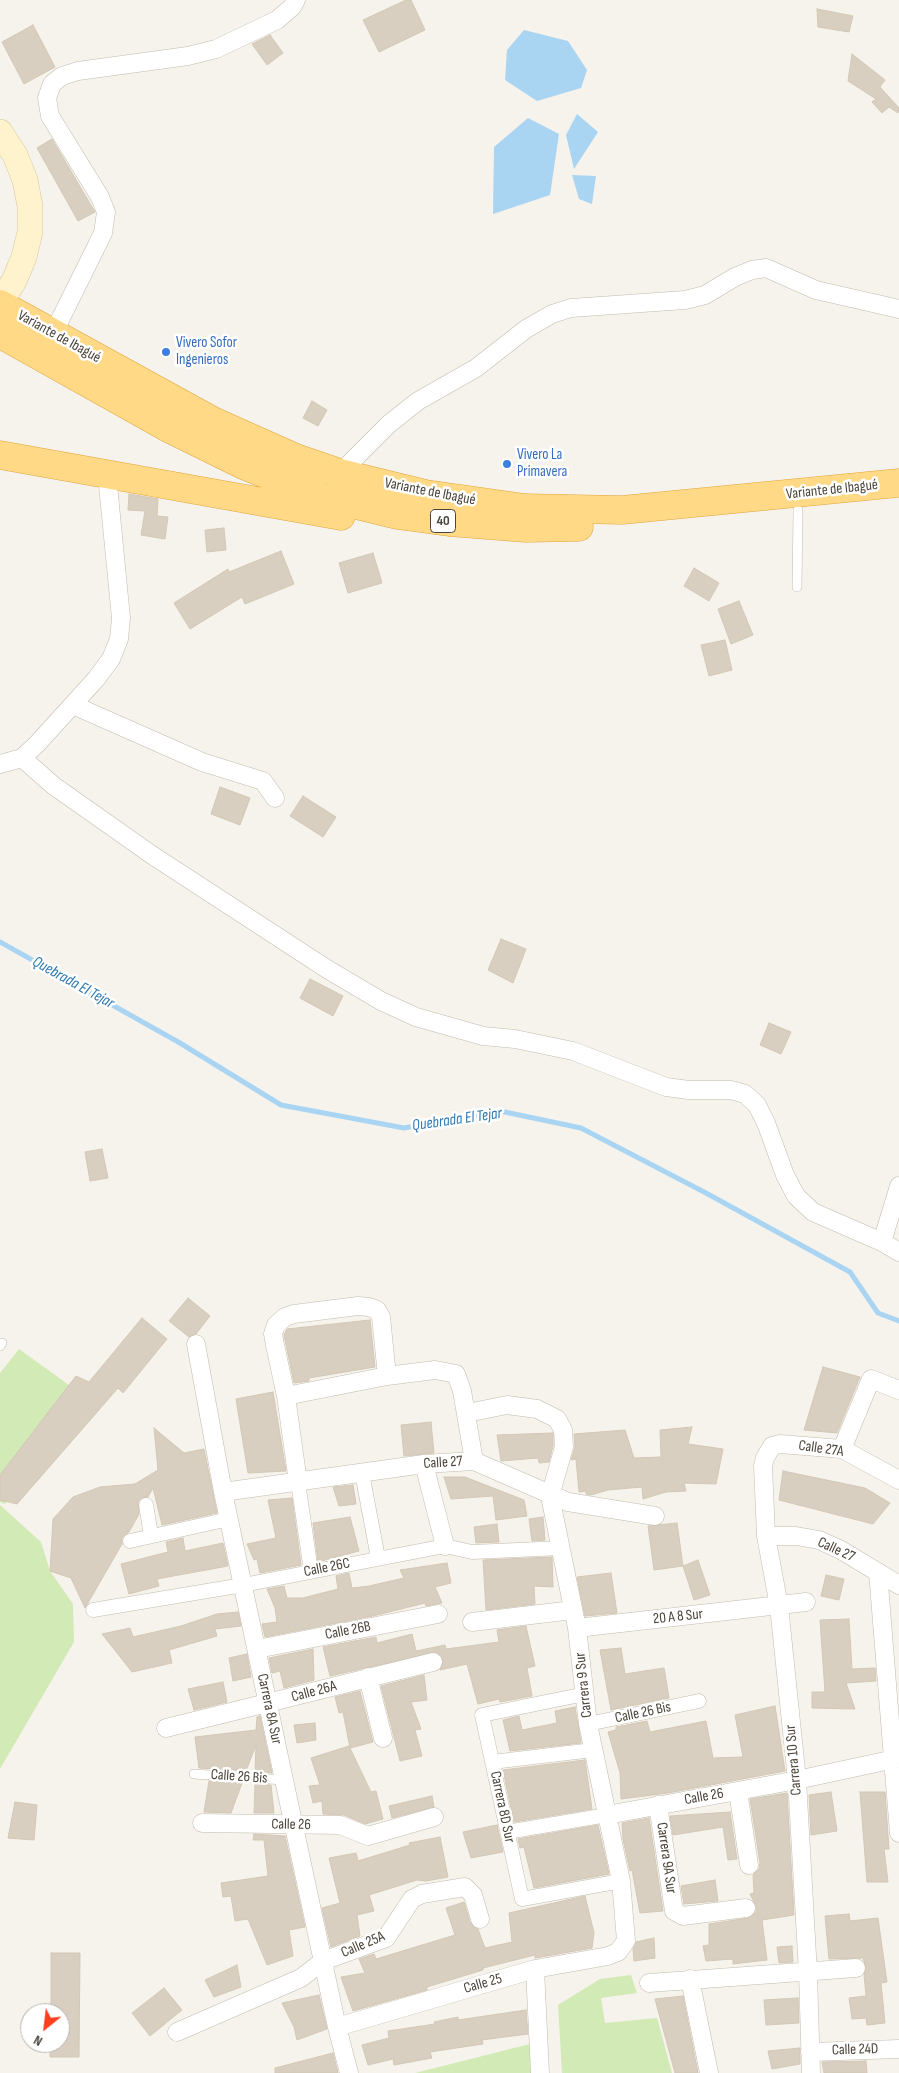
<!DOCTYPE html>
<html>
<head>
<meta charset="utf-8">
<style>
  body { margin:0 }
  #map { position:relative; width:899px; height:2073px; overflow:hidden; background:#f6f3ec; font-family:"Sofia Sans Condensed",sans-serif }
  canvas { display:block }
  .north { position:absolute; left:20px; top:2003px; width:50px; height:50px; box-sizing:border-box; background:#fff; border:1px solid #b7b4b0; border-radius:50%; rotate:209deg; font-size:14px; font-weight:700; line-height:20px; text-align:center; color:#4b4439 }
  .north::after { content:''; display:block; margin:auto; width:18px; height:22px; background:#fc3f1d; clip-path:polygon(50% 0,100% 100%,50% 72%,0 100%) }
</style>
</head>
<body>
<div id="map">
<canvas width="899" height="2073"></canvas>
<div class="north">N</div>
</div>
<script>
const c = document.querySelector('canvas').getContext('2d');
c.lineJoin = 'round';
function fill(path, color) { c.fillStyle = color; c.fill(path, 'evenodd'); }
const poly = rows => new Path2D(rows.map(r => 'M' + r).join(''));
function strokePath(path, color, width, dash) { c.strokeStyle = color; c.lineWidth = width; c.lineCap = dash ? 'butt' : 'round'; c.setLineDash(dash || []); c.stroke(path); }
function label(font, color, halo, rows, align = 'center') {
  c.font = font + ' "Sofia Sans Condensed",sans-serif'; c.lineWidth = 5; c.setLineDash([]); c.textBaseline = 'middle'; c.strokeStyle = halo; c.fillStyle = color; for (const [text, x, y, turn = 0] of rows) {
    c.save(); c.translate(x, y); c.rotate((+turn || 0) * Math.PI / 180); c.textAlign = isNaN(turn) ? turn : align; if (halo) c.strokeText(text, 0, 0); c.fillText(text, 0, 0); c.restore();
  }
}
fill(poly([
  [19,1349,87,1398,20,1478,5,1504,0,1502,0,1373],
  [0,1505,41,1542,50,1571,73,1604,74,1642,0,1769],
  [631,1975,637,1993,601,1998,605,2023,657,2018,672,2073,562,2073,558,2005,600,1979],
  [530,2044,532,2073,415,2073]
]), '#d2eab5');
fill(poly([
  [524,30,568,41,587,70,581,88,537,101,505,80,507,50],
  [577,114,598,132,574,169,566,135],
  [528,118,559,134,550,195,493,214,494,147],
  [572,175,596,176,592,204,579,199]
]), '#a9d4f2');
strokePath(poly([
  [0,942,180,1043,281,1105,404,1128,500,1111,581,1128,706,1193,850,1272,878,1313,899,1321]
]), '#a9d4f2', 5);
const building = poly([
  [406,0,411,0,425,30,379,52,363,20,406,0],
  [817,9,853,16,849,32,818,27,817,9],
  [33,25,55,67,24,84,2,42,33,25],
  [270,35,283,53,267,65,252,44,270,35],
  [852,54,885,80,880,87,899,108,898,113,889,107,882,113,872,102,876,99,848,81,852,54],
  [52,139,95,212,78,221,37,148,52,139],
  [312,401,327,410,318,426,303,418,312,401],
  [129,494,158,499,157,516,168,517,165,539,141,535,145,511,128,510,129,494],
  [224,528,226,550,207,552,205,530,224,528],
  [281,551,294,584,245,604,242,597,190,629,174,603,228,569,229,572,281,551],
  [373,553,382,583,348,593,339,563,373,553],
  [694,568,719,583,709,601,684,586,694,568],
  [739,601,753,635,731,644,718,609,739,601],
  [725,640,732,670,709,676,701,645,725,640],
  [220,787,250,798,240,825,211,814,220,787],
  [303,796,336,817,323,837,290,816,303,796],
  [501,939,526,949,513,983,488,970,501,939],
  [310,979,343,996,333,1016,300,998,310,979],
  [769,1023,791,1032,781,1054,760,1045,769,1023],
  [102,1149,108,1178,90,1181,85,1152,102,1149],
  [188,1298,210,1316,196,1334,189,1337,169,1321,188,1298],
  [142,1318,167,1339,123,1393,118,1388,17,1504,0,1500,0,1475,76,1376,89,1382,142,1318],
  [370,1320,375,1367,309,1378,309,1381,294,1383,284,1335,287,1329,370,1320],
  [823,1367,860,1377,837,1433,804,1430,823,1367],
  [273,1392,286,1471,248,1473,236,1399,273,1392],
  [431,1422,434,1453,404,1456,401,1425,431,1422],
  [692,1427,688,1444,723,1449,716,1484,684,1483,686,1491,666,1492,643,1499,642,1487,608,1490,591,1495,586,1494,586,1491,579,1492,576,1459,571,1460,575,1447,574,1434,625,1430,634,1458,661,1457,660,1430,692,1427],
  [154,1428,184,1453,204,1449,217,1513,162,1525,153,1488,148,1497,141,1498,138,1502,139,1514,129,1532,122,1538,122,1544,85,1608,71,1578,50,1571,53,1519,73,1497,100,1487,135,1484,158,1470,154,1428],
  [553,1433,553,1446,549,1462,539,1463,538,1458,501,1461,497,1435,553,1433],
  [783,1471,865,1488,890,1503,873,1524,779,1500,783,1471],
  [444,1477,465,1477,524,1500,527,1516,496,1520,493,1496,451,1499,444,1477],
  [353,1485,356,1504,339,1506,333,1487,353,1485],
  [292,1498,301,1565,260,1573,257,1559,254,1560,247,1544,276,1538,268,1500,292,1498],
  [350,1517,359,1551,318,1562,313,1523,350,1517],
  [543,1517,545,1540,532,1541,529,1519,543,1517],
  [677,1523,683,1566,654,1570,648,1526,677,1523],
  [497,1524,499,1542,476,1543,474,1527,497,1524],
  [183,1538,185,1551,223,1543,228,1566,157,1579,159,1586,129,1594,121,1564,168,1552,166,1542,183,1538],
  [552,1557,553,1587,534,1586,535,1604,486,1610,483,1560,552,1557],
  [698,1560,710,1595,694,1600,683,1566,698,1560],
  [447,1563,451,1583,435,1587,442,1603,426,1606,425,1603,373,1616,265,1637,262,1624,277,1622,275,1608,267,1589,284,1586,287,1598,303,1598,338,1589,336,1576,349,1573,352,1588,369,1586,404,1578,400,1570,447,1563],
  [611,1573,617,1613,585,1616,577,1577,611,1573],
  [826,1575,844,1579,839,1600,821,1596,826,1575],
  [238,1612,241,1626,215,1629,217,1636,169,1650,172,1663,132,1672,102,1634,130,1628,133,1637,181,1626,217,1614,238,1612],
  [849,1619,852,1669,875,1668,876,1681,846,1683,855,1709,812,1708,812,1692,825,1692,820,1620,849,1619],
  [526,1626,535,1666,527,1668,532,1696,500,1702,499,1699,478,1704,467,1664,440,1670,443,1660,436,1652,330,1676,323,1647,376,1637,377,1643,412,1634,416,1651,445,1645,446,1649,499,1642,497,1630,526,1626],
  [621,1648,625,1674,664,1668,669,1698,611,1710,600,1650,621,1648],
  [313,1649,314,1680,284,1688,280,1671,272,1673,269,1658,313,1649],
  [247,1654,251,1677,233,1681,229,1658,247,1654],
  [424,1675,427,1700,411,1702,421,1729,415,1730,422,1756,400,1761,381,1686,424,1675],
  [223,1682,227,1702,194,1710,188,1689,223,1682],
  [360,1691,373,1742,350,1748,343,1712,339,1713,335,1697,360,1691],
  [775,1706,785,1771,668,1793,621,1799,620,1773,608,1732,616,1730,616,1727,647,1721,650,1732,706,1721,713,1758,743,1757,735,1715,775,1706],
  [575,1707,581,1743,510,1751,503,1720,519,1716,522,1730,557,1723,555,1711,575,1707],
  [260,1716,272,1773,255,1772,256,1745,246,1771,199,1768,195,1737,256,1730,257,1717,260,1716],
  [315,1723,316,1740,297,1743,294,1725,315,1723],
  [349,1746,371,1792,376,1791,383,1819,365,1824,344,1815,323,1814,322,1801,313,1803,309,1786,320,1785,311,1758,349,1746],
  [585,1760,592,1809,514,1822,503,1770,585,1760],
  [209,1781,242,1783,231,1813,204,1812,209,1781],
  [255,1784,271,1785,274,1813,254,1813,255,1784],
  [831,1792,837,1831,811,1835,809,1795,831,1792],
  [860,1792,885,1792,889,1849,884,1849,888,1882,867,1882,860,1792],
  [787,1793,794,1915,762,1920,767,1960,733,1964,733,1959,706,1961,703,1946,709,1945,709,1924,748,1918,756,1912,756,1906,750,1894,754,1893,753,1875,759,1869,760,1863,750,1799,787,1793],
  [432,1796,434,1807,392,1818,389,1806,432,1796],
  [15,1802,37,1805,34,1840,8,1838,15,1802],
  [730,1812,737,1859,728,1860,723,1827,673,1835,670,1816,730,1812],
  [649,1818,663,1911,640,1913,632,1870,630,1871,623,1839,622,1823,649,1818],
  [497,1825,503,1852,471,1858,463,1832,497,1825],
  [598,1825,609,1874,534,1888,524,1847,520,1848,518,1839,598,1825],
  [254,1834,285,1836,305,1927,289,1930,293,1956,267,1965,248,1919,235,1921,231,1896,223,1897,221,1883,268,1876,264,1840,253,1840,254,1834],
  [440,1837,448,1877,426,1881,417,1880,369,1895,374,1911,357,1915,360,1936,331,1947,322,1908,340,1903,329,1858,356,1853,358,1861,410,1845,409,1843,440,1837],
  [715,1880,718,1901,684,1904,681,1886,715,1880],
  [585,1896,594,1933,592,1948,535,1958,535,1955,483,1968,483,1970,427,1987,427,1990,353,2011,341,1977,365,1973,359,1959,374,1954,376,1959,455,1935,446,1908,464,1902,470,1922,478,1929,485,1948,512,1942,509,1913,585,1896],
  [849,1914,850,1921,878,1918,887,1982,881,1983,885,2023,867,2025,866,2018,852,2019,849,1998,866,1996,864,1974,866,1967,863,1958,829,1959,825,1916,849,1914],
  [654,1938,655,1958,634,1961,633,1949,636,1942,654,1938],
  [792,1946,793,1962,779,1963,777,1947,792,1946],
  [51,1953,80,1953,79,2057,50,2057,50,2043,60,2043,60,2013,51,2013,51,1953],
  [237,1965,241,1987,214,1997,205,1980,237,1965],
  [164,1988,182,2010,150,2036,132,2013,164,1988],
  [319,1995,327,2029,297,2040,294,2027,282,2003,319,1995],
  [683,1996,698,2073,675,2073,655,1999,683,1996],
  [798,1998,799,2023,766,2025,764,2000,798,1998],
  [526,2010,528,2034,482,2040,483,2044,430,2052,432,2058,394,2065,393,2059,368,2065,362,2045,389,2038,388,2031,435,2024,434,2022,458,2017,458,2020,526,2010],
  [800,2048,800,2064,772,2069,768,2051,800,2048],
  [333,2053,338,2073,275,2073,275,2068,333,2053],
  [866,2061,867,2073,824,2073,822,2062,866,2061]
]);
fill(building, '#d8cfc1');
strokePath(building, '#d3c7b4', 1);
const service = poly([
  [797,587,798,510],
  [0,1346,2,1343],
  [194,1774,284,1780]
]);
const pedestrian = poly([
  [362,1473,378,1558],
  [298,1482,311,1571],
  [146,1505,151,1535],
  [130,1541,229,1519],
  [93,1610,243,1585,445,1546,472,1552,562,1548],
  [585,1694,482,1715,522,1899,621,1881],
  [588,1724,699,1701],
  [492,1762,593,1750],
  [507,1832,607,1815]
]);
const minor = poly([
  [53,334,103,233,106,212,100,197,50,116,47,98,52,84,62,76,78,71,188,56,216,49,277,20,292,7,296,0],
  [340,473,389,424,418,401,476,368,526,329,552,314,571,308,685,300,705,295,735,277,752,270,766,268,816,290,899,309],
  [73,705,202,762,263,781,275,798],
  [22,758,54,786,152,855,327,969,381,1001,416,1017,483,1036,515,1039,573,1051,666,1087,689,1090,731,1090,745,1094,757,1105,766,1123,785,1175,796,1196,813,1212,882,1242,899,1252],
  [0,764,22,758,37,744,96,679,111,659,119,639,121,618,107,475],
  [882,1242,899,1186],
  [196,1344,223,1492,284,1780,337,2027,349,2073],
  [286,1396,387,1376,435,1370,456,1374,462,1391,474,1461],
  [842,1449,871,1379,899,1390],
  [424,1464,445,1546],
  [298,1482,286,1396,275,1345,273,1334,276,1325,285,1317,294,1314,358,1306,369,1307,377,1310,381,1317,387,1376],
  [223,1492,424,1464,474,1461,568,1502,655,1516],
  [766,1536,796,1536,819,1540,841,1550,899,1585],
  [878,1572,899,1833],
  [472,1622,573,1610],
  [577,1628,806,1602],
  [257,1649,438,1614],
  [368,1677,383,1738],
  [166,1728,433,1662],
  [738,1791,749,1865],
  [658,1805,674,1911,683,1916,746,1908],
  [607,1815,797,1780,899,1758],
  [202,1823,340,1825,368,1836,434,1817],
  [535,1969,540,2073],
  [690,1979,709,2073],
  [649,1983,856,1968],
  [337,2027,535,1969,608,1956,618,1952,626,1941,621,1881,588,1724,577,1628,550,1496,564,1447,563,1430,557,1419,537,1409,507,1405,467,1413],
  [177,2032,301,1978,323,1961,386,1938,412,1899,422,1894,465,1887,473,1895,480,1919],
  [810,2052,899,2049],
  [811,2073,808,1973,797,1780,779,1606,766,1536,763,1466,765,1458,772,1446,780,1444,842,1449,899,1480]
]);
const secondary = poly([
  [0,132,15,155,25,180,30,206,30,232,24,257,14,281,0,302]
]);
const trunk = poly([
  [0,304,213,421,296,458,340,473,426,494,525,508,622,510,899,483],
  [0,334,170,429,243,465,323,497,397,515,449,522,526,528,579,527],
  [0,455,341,516]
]);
strokePath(service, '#c2bbae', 10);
strokePath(pedestrian, '#c2bbae', 15);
strokePath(minor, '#c2bbae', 19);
strokePath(secondary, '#d6c79b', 26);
strokePath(trunk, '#e0a43c', 29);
strokePath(service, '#fff', 9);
strokePath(pedestrian, '#fff', 14);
strokePath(minor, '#fff', 18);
strokePath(secondary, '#fff3cd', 25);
strokePath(trunk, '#ffd985', 28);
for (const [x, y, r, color] of [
  [166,352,5,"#3f7fe0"],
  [507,464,5,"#3f7fe0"]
]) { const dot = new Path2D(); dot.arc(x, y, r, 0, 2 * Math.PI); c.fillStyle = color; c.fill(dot); strokePath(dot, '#fff', 2); }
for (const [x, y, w] of [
  [443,521,25]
]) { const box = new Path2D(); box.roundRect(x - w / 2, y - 11.5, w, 23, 4); c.fillStyle = '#fff'; c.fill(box); strokePath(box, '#4b4439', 1); }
label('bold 14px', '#4b4439', null, [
  ["40",443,521]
]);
label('15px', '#4b4439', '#fff', [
  ["Variante de Ibagué",59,337,29],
  ["Variante de Ibagué",832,490,-6],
  ["Variante de Ibagué",430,492,11],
  ["Calle 27A",821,1449,8],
  ["Calle 27",443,1463,-4],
  ["Calle 27",836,1550,25],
  ["Calle 26C",327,1568,-11],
  ["20 A 8 Sur",678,1617,-6],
  ["Calle 26B",348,1631,-11],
  ["Carrera 9 Sur",584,1685,-96],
  ["Calle 26A",314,1692,-15],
  ["Carrera 8A Sur",269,1709,78],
  ["Calle 26 Bis",643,1713,-12],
  ["Carrera 10 Sur",794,1760,-95],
  ["Calle 26 Bis",239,1777,4],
  ["Calle 26",704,1797,-10],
  ["Carrera 8D Sur",502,1807,78],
  ["Calle 26",291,1825,1],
  ["Carrera 9A Sur",666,1858,82],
  ["Calle 25A",363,1945,-23],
  ["Calle 25",483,1984,-16],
  ["Calle 24D",855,2050,-2]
]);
label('15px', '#366cbe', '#fff', [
  ["Vivero Sofor",176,343],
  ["Ingenieros",176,360],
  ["Vivero La",517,455],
  ["Primavera",517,472]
], 'left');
label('italic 16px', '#2e7ab2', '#fff', [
  ["Quebrada El Tejar",73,983,29],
  ["Quebrada El Tejar",457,1120,-8]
]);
</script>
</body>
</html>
